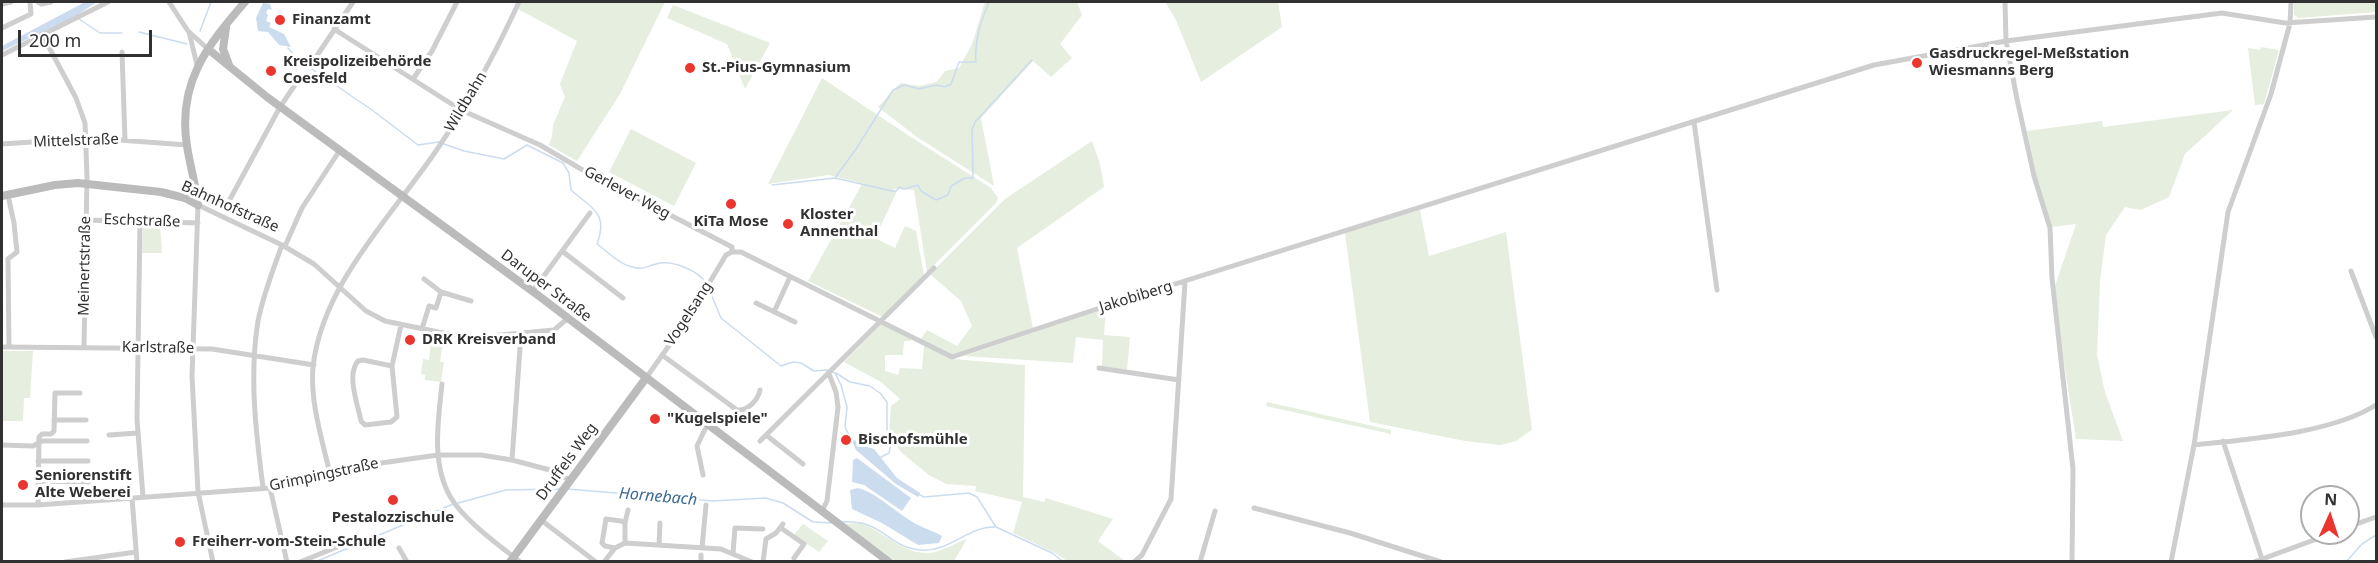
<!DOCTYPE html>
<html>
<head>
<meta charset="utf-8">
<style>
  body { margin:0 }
  #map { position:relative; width:2378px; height:563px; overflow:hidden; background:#fff; font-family:"Noto Sans",sans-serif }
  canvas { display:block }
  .frame { position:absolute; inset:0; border:3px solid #313131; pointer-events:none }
  .north { position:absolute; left:2300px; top:485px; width:60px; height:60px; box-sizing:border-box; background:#fff; border:2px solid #adadad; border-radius:50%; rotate:3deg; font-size:16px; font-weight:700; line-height:24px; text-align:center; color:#313131 }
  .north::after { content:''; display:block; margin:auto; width:21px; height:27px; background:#eb3630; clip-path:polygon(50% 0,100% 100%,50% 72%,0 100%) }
  .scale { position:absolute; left:18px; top:30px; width:134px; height:27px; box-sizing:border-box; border:3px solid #313131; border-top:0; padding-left:8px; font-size:18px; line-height:21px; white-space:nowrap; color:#313131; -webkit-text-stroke:4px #fff; paint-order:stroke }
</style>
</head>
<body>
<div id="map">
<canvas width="2378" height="563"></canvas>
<div class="frame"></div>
<div class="north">N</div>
<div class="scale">200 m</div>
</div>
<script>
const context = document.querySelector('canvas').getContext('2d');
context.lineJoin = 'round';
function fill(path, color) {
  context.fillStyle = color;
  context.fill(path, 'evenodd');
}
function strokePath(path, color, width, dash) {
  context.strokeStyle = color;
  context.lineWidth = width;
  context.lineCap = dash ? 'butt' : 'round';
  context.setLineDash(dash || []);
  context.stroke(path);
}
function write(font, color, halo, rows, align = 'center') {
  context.font = font + ' "Noto Sans",sans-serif';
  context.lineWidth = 6;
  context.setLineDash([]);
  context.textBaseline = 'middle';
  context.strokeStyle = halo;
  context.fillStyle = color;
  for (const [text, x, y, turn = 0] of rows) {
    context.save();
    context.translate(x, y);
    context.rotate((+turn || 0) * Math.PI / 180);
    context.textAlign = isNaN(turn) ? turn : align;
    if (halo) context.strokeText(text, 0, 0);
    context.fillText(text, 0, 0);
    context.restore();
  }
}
fill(new Path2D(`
  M522 2H665L620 94 577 161 549 145 552 136 553 125 565 97 560 84 577 41 518 9Z
  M985 2H1077L1082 15 1060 44 1072 58 1051 77 1033 61 981 118 994 186 917 137 878 107 898 85 901 83 919 86 937 82 945 71 959 68 972 44Z
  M1165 2H1278L1282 27 1201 82 1176 20Z
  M2294 2H2376V12L2299 18 2294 15Z
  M673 5 770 43 745 89 727 44 667 18Z
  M2261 47 2279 50 2264 104 2255 105 2248 48 2260 50Z
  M822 78 914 139 886 189 914 139 991 188 998 198 996 203 927 272 914 190 892 189 897 191 875 238 895 248 905 226 916 231 924 275 883 317 808 281 862 184 869 185 829 175 768 184Z
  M2233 110 2185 154 2169 197 2141 210 2125 207 2106 235 2100 281 2097 355 2105 392 2123 441 2076 439 2063 356 2055 286 2076 224 2051 227 2035 173 2027 131 2102 121 2103 127Z
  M631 129 696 163 674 206 609 172Z
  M1092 141 1100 164 1104 187 1017 248 1033 328 952 356 921 339 927 330 957 346 972 326 961 301 931 275 936 268 1005 199Z
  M1420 210 1429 256 1506 232 1532 430 1516 441 1500 445 1465 441 1370 422 1345 233Z
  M143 224H160L162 253H142Z
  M1106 308 1104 335 1130 337 1127 370 1102 366 1103 340 1076 337 1073 363 964 356Z
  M882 323 911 339V341H904L903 355H885V371L898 375 900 368 922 369 924 345 953 359 1025 365 1023 497 1044 502 1046 498 1113 519 1098 541 1125 561H1067L1055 553 1013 533 1022 502 975 491 976 486 946 484 929 475 902 453 889 436 891 406 900 399 881 382 844 362Z
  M431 341 443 342 440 362H444L441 382 425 380V375L421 374 423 359 429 360Z
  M2 351H33L30 398H24L23 421H2Z
  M1267 402 1391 430V434L1266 406Z
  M860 523C884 531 908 559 935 552 946 549 956 543 967 539L954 561H895L845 524Z
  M803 524 828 541 819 552 794 535Z`), '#e5eedf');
fill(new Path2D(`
  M85 2H97L74 17 2 51V46Z
  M263 3 270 4 272 10 268 9 266 13 268 15 266 21 271 23 269 27 284 34 291 47 279 45 268 32 258 31 256 18Z
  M855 440 858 444 874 449 897 478 920 493 918 497 896 484 856 450 852 441Z
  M857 458 911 498 902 511 864 485 852 482 853 460Z
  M858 488C879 494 896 513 916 524 925 529 934 531 942 536L939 543 918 545 882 523 852 509 850 490Z`), '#cbdcee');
strokePath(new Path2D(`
  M79 19 100 33H122
  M200 31 211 2
  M139 32 187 44
  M288 48 300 61 372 110 418 145 439 142
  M444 144 464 151 504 159 527 145 563 163 569 173 571 190C591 208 609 212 597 244 607 251 618 263 629 266 643 271 644 267 656 264 672 259 699 271 707 284
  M835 178 892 191H896L900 187 904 189 918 185 921 191 936 200 948 195 951 186 965 178H973L972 130 975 122 1032 60
  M772 185 835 178 856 149 893 90 904 85 919 89 936 85 945 87 951 84 959 62H976C974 41 981 21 989 2
  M709 289 721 318 781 366 793 362 801 363 814 371 827 370 835 373 841 385 847 407 845 427 852 441
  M836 373 850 382 870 386 880 393 887 402V435L891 443 889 453 881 457
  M567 489 713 501 766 498 783 503 813 522 834 523
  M918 494 924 497 969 493 977 497 996 527 1052 553 1064 562
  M458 503 506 490 559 489
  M842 522C883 519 887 547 920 550 949 553 968 526 995 527
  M315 562 453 504
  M2346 562 2362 544 2376 535`), '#cbdcee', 1.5);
strokePath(new Path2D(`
  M38 2 41 4 51 2
  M169 2 188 31 208 49
  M2005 2 2006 41 2017 99 2034 176 2050 228 2052 278 2073 469 2072 562
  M2 4 11 2
  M2 28 31 14 30 2
  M334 29 461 110 540 145 581 169 732 247V252H741L952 357 1124 300 1874 65 2006 41 2222 13 2285 23 2376 17
  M189 32 197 65
  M42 34 76 98 85 123 87 177 84 347
  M122 52 125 140
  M2 55 108 2
  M312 57H316L353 2
  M413 79 432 51 457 2
  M1694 122 1717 290
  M2 144 92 138 187 145
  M8 195 14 223 17 252 8 259 9 347
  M228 203 280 107 299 79
  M198 205 282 245 314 264 366 311 385 321 448 334 479 337 554 330 567 319
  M198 205 192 376 198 492 213 562
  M86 220 198 223
  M140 221 137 419 143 497
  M285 246 302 208 340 150
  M562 251 623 298
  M2351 271 2376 337
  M424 279 441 292 471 301
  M532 292 590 213
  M756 303 795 322
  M774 312 790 277
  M422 329 429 306 436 308 441 292
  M2 347 212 349 314 365
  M662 355 737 410C748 411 758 400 760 390
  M392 366 397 417 391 422 365 425 361 421C358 405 346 375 358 361L363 360 392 366 401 325
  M1099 368 1179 380
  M646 378 687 320 726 255 732 252
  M442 384C438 421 431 465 451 498 465 521 499 545 520 562
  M54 420H86
  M109 435 138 433
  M766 435 803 464
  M760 441 934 268
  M2223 441 2262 559
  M2 445 33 446 42 441H87
  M2194 445 2228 212 2271 94 2290 23 2291 2
  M512 460 521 334
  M38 461H88
  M330 474C322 439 310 402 313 367 322 284 393 215 438 148 469 102 496 52 519 2
  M703 475 697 446 707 425
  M38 481 89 482
  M263 488C256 433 249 376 258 321 263 295 273 270 282 245
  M270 488 287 562
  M132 498 137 562
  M2 505H38L270 488 367 465 438 455H481L512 460 550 470 570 480
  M38 505 39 437 42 434H51L54 431 55 393H80
  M1254 508 1350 533 1441 562
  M822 511 827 501 838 407 836 392 829 374
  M541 520 596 562
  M625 523 628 510
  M2348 527 2376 517
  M781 528 804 544 794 558
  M659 545 660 523
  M399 548 407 562
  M615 548 605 546 602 543 606 519 621 521 625 523V543
  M702 548 706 505
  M733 553 735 528 763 529
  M65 562 136 552
  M300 562 354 540
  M604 562 615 548 625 543 721 549 752 562
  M701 562V555
  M763 562 766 539 776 533 783 524
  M1134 562 1142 555 1171 499 1185 282
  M1200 562 1215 511
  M2171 562 2194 445C2248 439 2330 434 2376 405
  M2254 562 2333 533`), '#cecece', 5);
strokePath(new Path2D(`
  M226 28 223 49 229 65
  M208 49 267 97 539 296 889 562
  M2 196 55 185 78 183 161 192 185 198 198 205
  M198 205C196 185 190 166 187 146 177 83 207 46 245 2
  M510 562 646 378`), '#bbb', 8);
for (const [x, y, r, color] of [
  [280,20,6,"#eb3630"],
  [1917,63,6,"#eb3630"],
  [690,68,6,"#eb3630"],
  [271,71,6,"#eb3630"],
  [731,204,6,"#eb3630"],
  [788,224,6,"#eb3630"],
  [410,340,6,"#eb3630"],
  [655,419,6,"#eb3630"],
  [846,440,6,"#eb3630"],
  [23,485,6,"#eb3630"],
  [393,500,6,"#eb3630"],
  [180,542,6,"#eb3630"]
]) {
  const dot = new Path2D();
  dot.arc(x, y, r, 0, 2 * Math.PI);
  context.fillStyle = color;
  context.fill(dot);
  strokePath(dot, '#fff', 2);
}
write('bold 15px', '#313131', '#fff', [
  ["Finanzamt",292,20],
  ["Gasdruckregel-Meßstation",1929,54],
  ["Wiesmanns Berg",1929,71],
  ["Kreispolizeibehörde",283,62],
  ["Coesfeld",283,79],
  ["St.-Pius-Gymnasium",702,68],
  ["Kloster",800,215],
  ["Annenthal",800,232],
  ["KiTa Mose",731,222,"center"],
  ["DRK Kreisverband",422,340],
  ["\"Kugelspiele\"",667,419],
  ["Bischofsmühle",858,440],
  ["Seniorenstift",35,476],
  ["Alte Weberei",35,493],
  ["Pestalozzischule",393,518,"center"],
  ["Freiherr-vom-Stein-Schule",192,542]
], 'left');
write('15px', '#313131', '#fff', [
  ["Wildbahn",466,102,-59],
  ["Mittelstraße",76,141,-2],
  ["Gerlever Weg",627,193,28],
  ["Bahnhofstraße",230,207,24],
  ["Eschstraße",142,221,2],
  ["Meinertstraße",85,266,-89],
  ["Daruper Straße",546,286,37],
  ["Jakobiberg",1136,297,-17],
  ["Vogelsang",689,314,-57],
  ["Karlstraße",158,348,1],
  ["Druffels Weg",567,462,-54],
  ["Grimpingstraße",324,475,-12]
]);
write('italic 16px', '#3b6997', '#fff', [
  ["Hornebach",658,497,5]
]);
</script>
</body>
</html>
